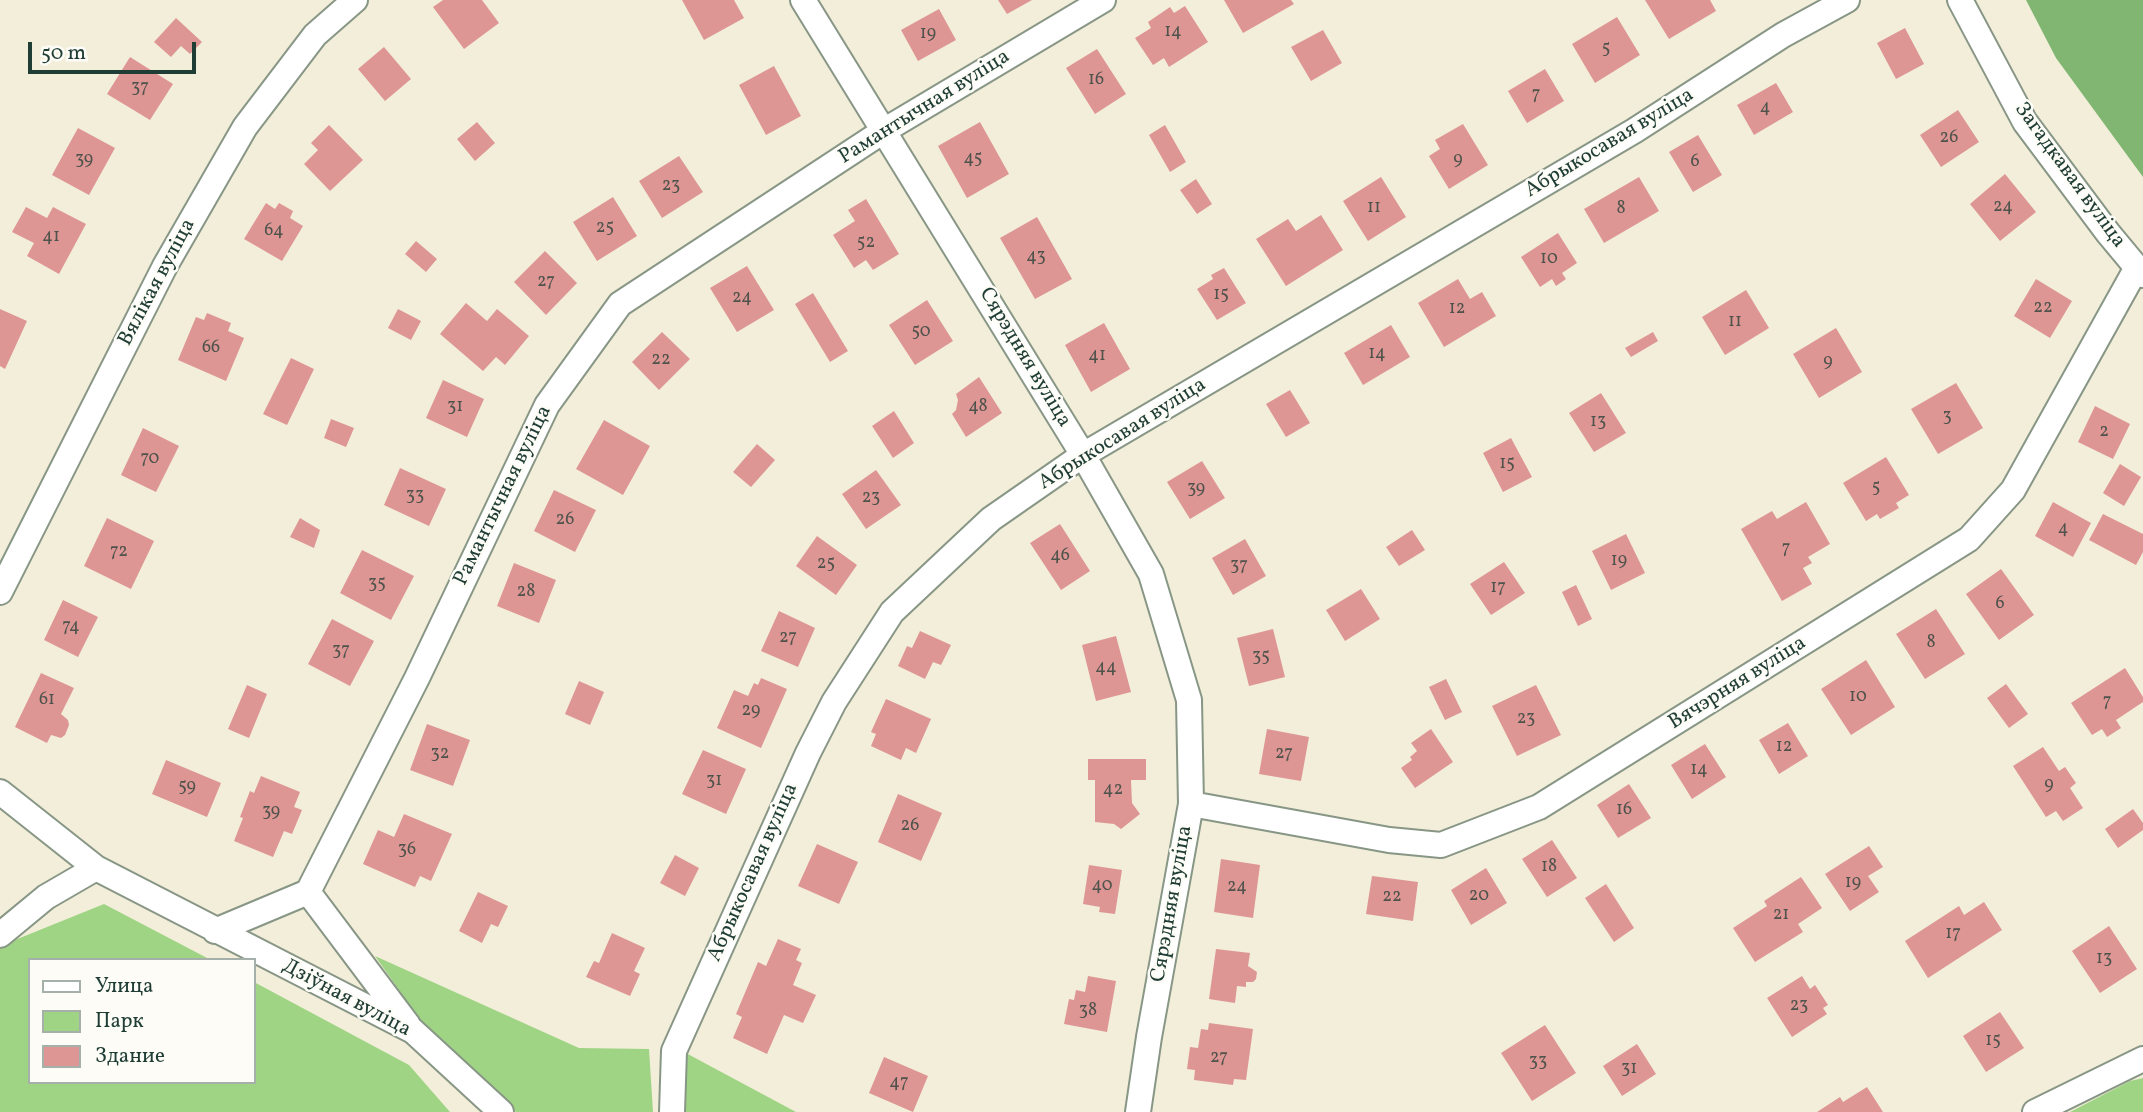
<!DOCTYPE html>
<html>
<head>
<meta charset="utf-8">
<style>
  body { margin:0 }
  #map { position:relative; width:2143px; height:1112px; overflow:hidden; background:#f2eed9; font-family:Vollkorn,serif }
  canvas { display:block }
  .legend { position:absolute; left:28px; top:958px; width:228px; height:126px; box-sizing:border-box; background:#fdfcf7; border:2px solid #a4b0a9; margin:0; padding:9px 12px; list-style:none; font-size:21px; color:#1f3d34 }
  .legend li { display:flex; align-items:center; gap:14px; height:35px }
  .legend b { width:35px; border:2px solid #a4b0a9 }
  .scale { position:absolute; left:28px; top:42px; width:168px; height:32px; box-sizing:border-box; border:4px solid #1f3d34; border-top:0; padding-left:9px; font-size:21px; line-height:24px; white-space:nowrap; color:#1f3d34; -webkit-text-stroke:5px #fdfcf7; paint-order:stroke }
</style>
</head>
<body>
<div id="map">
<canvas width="2143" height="1112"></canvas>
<ul class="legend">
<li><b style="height:9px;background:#fff"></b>Улица</li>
<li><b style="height:19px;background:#a0d485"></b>Парк</li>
<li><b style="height:19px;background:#de9694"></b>Здание</li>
</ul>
<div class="scale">50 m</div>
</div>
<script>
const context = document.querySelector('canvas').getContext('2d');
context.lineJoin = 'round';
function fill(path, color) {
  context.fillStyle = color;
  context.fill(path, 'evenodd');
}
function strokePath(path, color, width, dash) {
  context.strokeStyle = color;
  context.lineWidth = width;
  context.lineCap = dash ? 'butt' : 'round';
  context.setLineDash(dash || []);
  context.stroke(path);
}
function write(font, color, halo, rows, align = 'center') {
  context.font = font + ' Vollkorn,serif';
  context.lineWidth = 5;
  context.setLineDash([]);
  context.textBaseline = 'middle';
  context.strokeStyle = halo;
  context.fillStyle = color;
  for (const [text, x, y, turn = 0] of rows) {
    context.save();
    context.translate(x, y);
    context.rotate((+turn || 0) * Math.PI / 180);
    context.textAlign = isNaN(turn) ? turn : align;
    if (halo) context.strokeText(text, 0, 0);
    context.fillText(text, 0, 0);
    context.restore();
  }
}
fill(new Path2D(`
  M104 904 211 960H30V1082H254V982L409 1065 450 1112H0V946Z
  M375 956 579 1048 649 1049 653 1112H516L423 1024Z
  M684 1052 796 1112H681Z
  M2143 1078V1112H2070L2130 1081Z`), '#a0d485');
fill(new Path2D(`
  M2026 0H2143V177L2056 58Z`), '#80b672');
fill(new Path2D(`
  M443 0H482L499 23 464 49 433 7Z
  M682 0H734L744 18 704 40Z
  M998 0H1032L1007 14Z
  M1224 0H1291L1294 4 1243 33Z
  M1645 0H1710L1716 11 1669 39Z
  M1185 6 1208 42 1169 67 1164 58 1153 65 1135 38 1151 28 1148 22 1170 7 1174 13Z
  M939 9 956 40 918 61 901 30Z
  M1617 17 1640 55 1595 83 1572 44Z
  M176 18 202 42 190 54 181 46 171 57 154 42Z
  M1905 28 1924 64 1896 79 1877 43Z
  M1323 30 1342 63 1311 81 1291 47Z
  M384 47 411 79 385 101 358 69Z
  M1097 49 1126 94 1095 114 1066 68Z
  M130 57 173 84 150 120 107 94Z
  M774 66 801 116 766 135 739 85Z
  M1545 69 1564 101 1527 123 1508 91Z
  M1776 83 1793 112 1754 135 1737 105Z
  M1958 110 1979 142 1941 167 1920 135Z
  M477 122 495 143 475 161 457 139Z
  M980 122 1009 174 967 198 938 146Z
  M1463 124 1488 165 1449 189 1429 156 1440 149 1435 140Z
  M329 125 363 160 330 191 304 164 318 150 311 143Z
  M1165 125 1186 162 1170 172 1149 135Z
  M78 128 115 148 89 195 52 175Z
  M1698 135 1722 175 1693 192 1669 152Z
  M679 156 703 192 662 218 639 181Z
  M2005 174 2036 212 2000 241 1970 204Z
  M1381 177 1406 217 1368 241 1343 201Z
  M1639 177 1659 211 1604 243 1584 209Z
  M1196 179 1212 204 1197 214 1180 190Z
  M613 197 637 236 597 261 573 222Z
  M866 199 899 254 873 270 866 260 854 268 833 235 855 221 848 210Z
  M266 203 275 209 279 203 293 211 290 218 303 226 282 261 244 239Z
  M26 207 47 218 53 207 86 224 59 274 27 256 34 243 12 232Z
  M1321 215 1343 250 1286 286 1256 239 1288 219 1296 231Z
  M1037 217 1072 279 1035 299 1000 238Z
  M1558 233 1577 263 1562 273 1566 279 1556 286 1552 279 1540 287 1521 257Z
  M416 241 437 259 426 272 405 254Z
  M545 251 577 283 546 315 514 282Z
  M747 266 774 310 737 332 710 288Z
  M1224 268 1246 303 1217 320 1197 289 1213 279 1211 275Z
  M1458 279 1470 299 1482 292 1496 316 1444 347 1418 303Z
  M2036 279 2072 301 2050 338 2014 316Z
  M1746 290 1769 328 1725 355 1702 317Z
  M813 293 848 351 830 362 795 304Z
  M927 300 953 341 915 365 889 325Z
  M466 303 487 321 497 309 529 336 505 365 496 357 483 371 440 334Z
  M0 309 27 321 5 369 0 366Z
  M398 309 421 321 411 340 388 328Z
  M207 313 231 323 228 331 244 338 226 381 178 360 196 317 204 320Z
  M1104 323 1130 369 1091 392 1065 345Z
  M1391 325 1410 357 1363 385 1344 353Z
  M1836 328 1862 372 1819 398 1793 354Z
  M662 332 690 359 659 390 632 362Z
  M1653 332 1658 341 1631 357 1625 348Z
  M291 358 314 369 287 425 263 414Z
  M979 377 1002 413 966 437 952 414 956 410 958 400 956 394Z
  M443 380 484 399 467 437 426 418Z
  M1956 383 1983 428 1938 454 1911 409Z
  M1290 390 1310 423 1286 437 1266 404Z
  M1601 393 1626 433 1594 452 1569 413Z
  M2095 406 2130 424 2113 459 2078 442Z
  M894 411 914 443 893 458 872 426Z
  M331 419 354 428 346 447 324 438Z
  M604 420 650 446 623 495 576 469Z
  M143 428 179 446 156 492 121 475Z
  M1511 438 1532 477 1503 492 1483 453Z
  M757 444 775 460 751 487 733 472Z
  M1886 457 1909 495 1896 503 1899 508 1880 519 1877 514 1866 521 1843 483Z
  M1202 461 1225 498 1190 519 1167 482Z
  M2120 464 2141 477 2124 506 2103 493Z
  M400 468 446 489 429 526 384 505Z
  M876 470 901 505 866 529 842 494Z
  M554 490 596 510 575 552 534 531Z
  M1806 502 1830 544 1808 557 1812 563 1803 568 1812 584 1782 601 1741 529 1772 511 1777 519Z
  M2053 502 2091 523 2073 557 2035 536Z
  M2103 514 2143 534V552L2136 565 2089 540Z
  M107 518 154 541 131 589 84 566Z
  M300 518 320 530 314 548 290 537Z
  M1060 524 1090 571 1061 590 1030 543Z
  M1412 530 1425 550 1399 566 1386 547Z
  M1626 534 1645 573 1611 590 1592 551Z
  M817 536 857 565 836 595 796 566Z
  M1245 539 1266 576 1233 595 1212 558Z
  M362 550 414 576 391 620 340 593Z
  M1504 562 1525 593 1491 615 1470 584Z
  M514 563 556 580 539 623 497 606Z
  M2001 569 2034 615 1999 640 1966 594Z
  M1576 585 1592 619 1578 626 1562 592Z
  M1361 589 1380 619 1345 641 1326 610Z
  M63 600 98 617 78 657 44 640Z
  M1936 609 1965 654 1925 679 1896 634Z
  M779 611 815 628 798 667 761 651Z
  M332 619 374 641 350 686 308 664Z
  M1273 629 1285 677 1249 686 1237 638Z
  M920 631 951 645 941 665 933 662 925 679 898 666 907 646 912 648Z
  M1116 636 1131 692 1096 701 1082 645Z
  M1866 660 1895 707 1851 735 1821 689Z
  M2125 668 2143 697V702L2116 720 2121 728 2107 737 2102 729 2092 735 2071 703Z
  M41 673 74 688 61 714 68 720 69 725 65 735 61 738 51 735 47 743 15 727Z
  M761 678 787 689 761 748 717 728 734 690 748 696 754 683 758 685Z
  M1446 679 1462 712 1445 720 1429 687Z
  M579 681 604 692 590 725 565 714Z
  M2006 684 2028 714 2009 728 1987 698Z
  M247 685 267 694 249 738 228 729Z
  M1536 685 1561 735 1517 756 1492 706Z
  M886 699 931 719 916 753 906 748 901 760 871 746 876 734 871 732Z
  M1788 723 1808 756 1779 774 1759 740Z
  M427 724 470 740 453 786 410 770Z
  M1267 729 1309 737 1301 781 1259 774Z
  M1431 729 1453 762 1415 788 1401 768 1412 760 1410 757 1417 751 1411 743Z
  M1705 744 1726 777 1692 799 1671 765Z
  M2043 747 2059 771 2065 767 2076 783 2070 788 2083 808 2063 821 2056 811 2046 817 2013 766Z
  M703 750 746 769 726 814 682 794Z
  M1088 759H1146V780H1131L1132 803 1140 814 1121 829 1114 824 1095 822V780H1088Z
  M166 760 221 783 207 817 152 794Z
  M261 776 300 792 294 807 302 810 292 834 284 831 273 857 234 841 243 818 240 817 250 791 254 793Z
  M1629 784 1651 818 1618 838 1597 805Z
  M898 794 942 813 921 861 878 842Z
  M2133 809 2143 823V830L2118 848 2105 829Z
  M404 814 452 834 431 881 420 876 415 887 363 864 378 830 394 837Z
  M1552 840 1577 878 1547 897 1522 859Z
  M817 844 858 862 839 904 798 886Z
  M1869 846 1883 867 1868 876 1879 892 1850 911 1825 874Z
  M675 855 699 868 685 896 660 883Z
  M1221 859 1260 865 1253 918 1214 912Z
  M1089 865 1122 870 1115 914 1099 912 1100 907 1083 904Z
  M1486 868 1507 903 1471 925 1451 890Z
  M1372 876 1418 882 1413 921 1366 914Z
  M1801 877 1822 908 1798 924 1803 932 1755 962 1733 928 1767 906 1764 901Z
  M1606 884 1634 928 1614 942 1585 898Z
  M478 892 508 906 498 927 491 924 482 943 459 931Z
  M1984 902 2002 930 1928 978 1905 941 1959 906 1964 915Z
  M2109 926 2137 969 2100 993 2072 951Z
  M612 933 645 948 634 971 640 974 630 996 586 977 594 961 599 963Z
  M778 939 801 949 796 960 802 963 793 985 816 995 803 1023 784 1015 767 1054 733 1038 742 1017 736 1014 758 962 766 966Z
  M1216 949 1250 953 1248 966 1257 972 1256 979 1253 982H1246V987L1237 986 1235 1003 1209 999Z
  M1088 976 1116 981 1107 1032 1064 1024 1069 999 1074 1000 1076 990 1085 992Z
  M1802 976 1810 989 1815 985 1828 1005 1823 1008 1827 1014 1792 1037 1767 998Z
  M2000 1012 2024 1048 1986 1072 1963 1036Z
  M1209 1023 1253 1029 1246 1080 1234 1079 1233 1085 1194 1080 1195 1070 1187 1069 1190 1047 1198 1048 1201 1029 1208 1030Z
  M1545 1025 1576 1073 1532 1101 1501 1053Z
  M1637 1044 1656 1074 1622 1096 1603 1066Z
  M884 1057 928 1076 913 1112 869 1093Z
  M1867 1087 1883 1112H1817L1840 1097 1843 1102Z`), '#de9694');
const minor = new Path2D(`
  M803 0 1083 455 1151 574 1189 700 1191 804 1149 1037 1138 1112
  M1960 0 2025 122 2108 233 2143 275
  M0 592 165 266 245 127 315 35 355 0
  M0 792 96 868 413 1031 501 1112
  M1191 804 1389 840 1441 845 1539 807 1969 539 2013 490 2136 269
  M308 892 408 1025
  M215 931 308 892 417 678 547 405 620 304 885 130 1103 0
  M0 935 46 897 96 868
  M672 1112 674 1051 808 753 834 702 892 612 991 519 1083 455 1634 131 1783 35 1847 0
  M2035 1112 2143 1059`);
strokePath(minor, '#889686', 28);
strokePath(minor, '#fff', 24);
write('18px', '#4f534c', null, [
  ["14",1173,33],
  ["19",928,35],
  ["5",1606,50],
  ["16",1096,81],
  ["37",140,89],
  ["7",1536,96],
  ["4",1765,109],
  ["26",1949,139],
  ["45",973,160],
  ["39",84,161],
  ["9",1458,161],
  ["6",1695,163],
  ["23",671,187],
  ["24",2003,208],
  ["11",1374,209],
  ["8",1621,210],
  ["25",605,229],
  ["64",274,232],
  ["41",51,238],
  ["52",866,244],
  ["43",1036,258],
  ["10",1549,260],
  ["27",546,283],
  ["15",1221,296],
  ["24",742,299],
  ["22",2043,309],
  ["12",1457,310],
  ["11",1735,323],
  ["50",921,333],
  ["66",211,349],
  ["14",1377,355],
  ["41",1097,357],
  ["22",661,361],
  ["9",1828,363],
  ["31",455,408],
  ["48",978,408],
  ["3",1947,418],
  ["13",1598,423],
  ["2",2104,433],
  ["70",150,460],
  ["15",1507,465],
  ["5",1876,489],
  ["39",1196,490],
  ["33",415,497],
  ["23",871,499],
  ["26",565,521],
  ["4",2063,530],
  ["7",1786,550],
  ["72",119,553],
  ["46",1060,557],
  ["19",1619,562],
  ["25",826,565],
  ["37",1239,567],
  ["35",377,585],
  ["17",1498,589],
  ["28",526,593],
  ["6",2000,605],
  ["74",71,628],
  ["27",788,639],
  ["8",1931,644],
  ["37",341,652],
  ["35",1261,658],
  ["44",1106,669],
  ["10",1858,698],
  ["61",47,701],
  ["7",2107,703],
  ["29",751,712],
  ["23",1526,720],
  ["12",1784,748],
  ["32",440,755],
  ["27",1284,755],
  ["14",1699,771],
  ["31",714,782],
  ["9",2049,786],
  ["59",187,788],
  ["42",1113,791],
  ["16",1624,811],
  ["39",271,813],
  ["26",910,827],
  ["36",407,851],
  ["18",1549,868],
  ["19",1853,884],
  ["40",1102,887],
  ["24",1237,888],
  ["20",1479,897],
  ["22",1392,898],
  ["21",1781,916],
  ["17",1953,935],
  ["13",2104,960],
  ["23",1799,1007],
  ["38",1088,1012],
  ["15",1993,1042],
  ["27",1219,1059],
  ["33",1538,1063],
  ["31",1629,1070],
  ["47",899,1084]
]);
write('21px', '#1f3d34', '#fdfcf7', [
  ["Рамантычная вуліца",925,108,-32],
  ["Абрыкосавая вуліца",1610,144,-31],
  ["Загадкавая вуліца",2069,176,54],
  ["Вялікая вуліца",158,283,-62],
  ["Сярэдняя вуліца",1024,358,59],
  ["Абрыкосавая вуліца",1123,435,-32],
  ["Рамантычная вуліца",504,496,-64],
  ["Вячэрняя вуліца",1738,684,-32],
  ["Абрыкосавая вуліца",754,873,-66],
  ["Сярэдняя вуліца",1173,904,-80],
  ["Дзіўная вуліца",346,999,28]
]);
</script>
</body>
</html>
